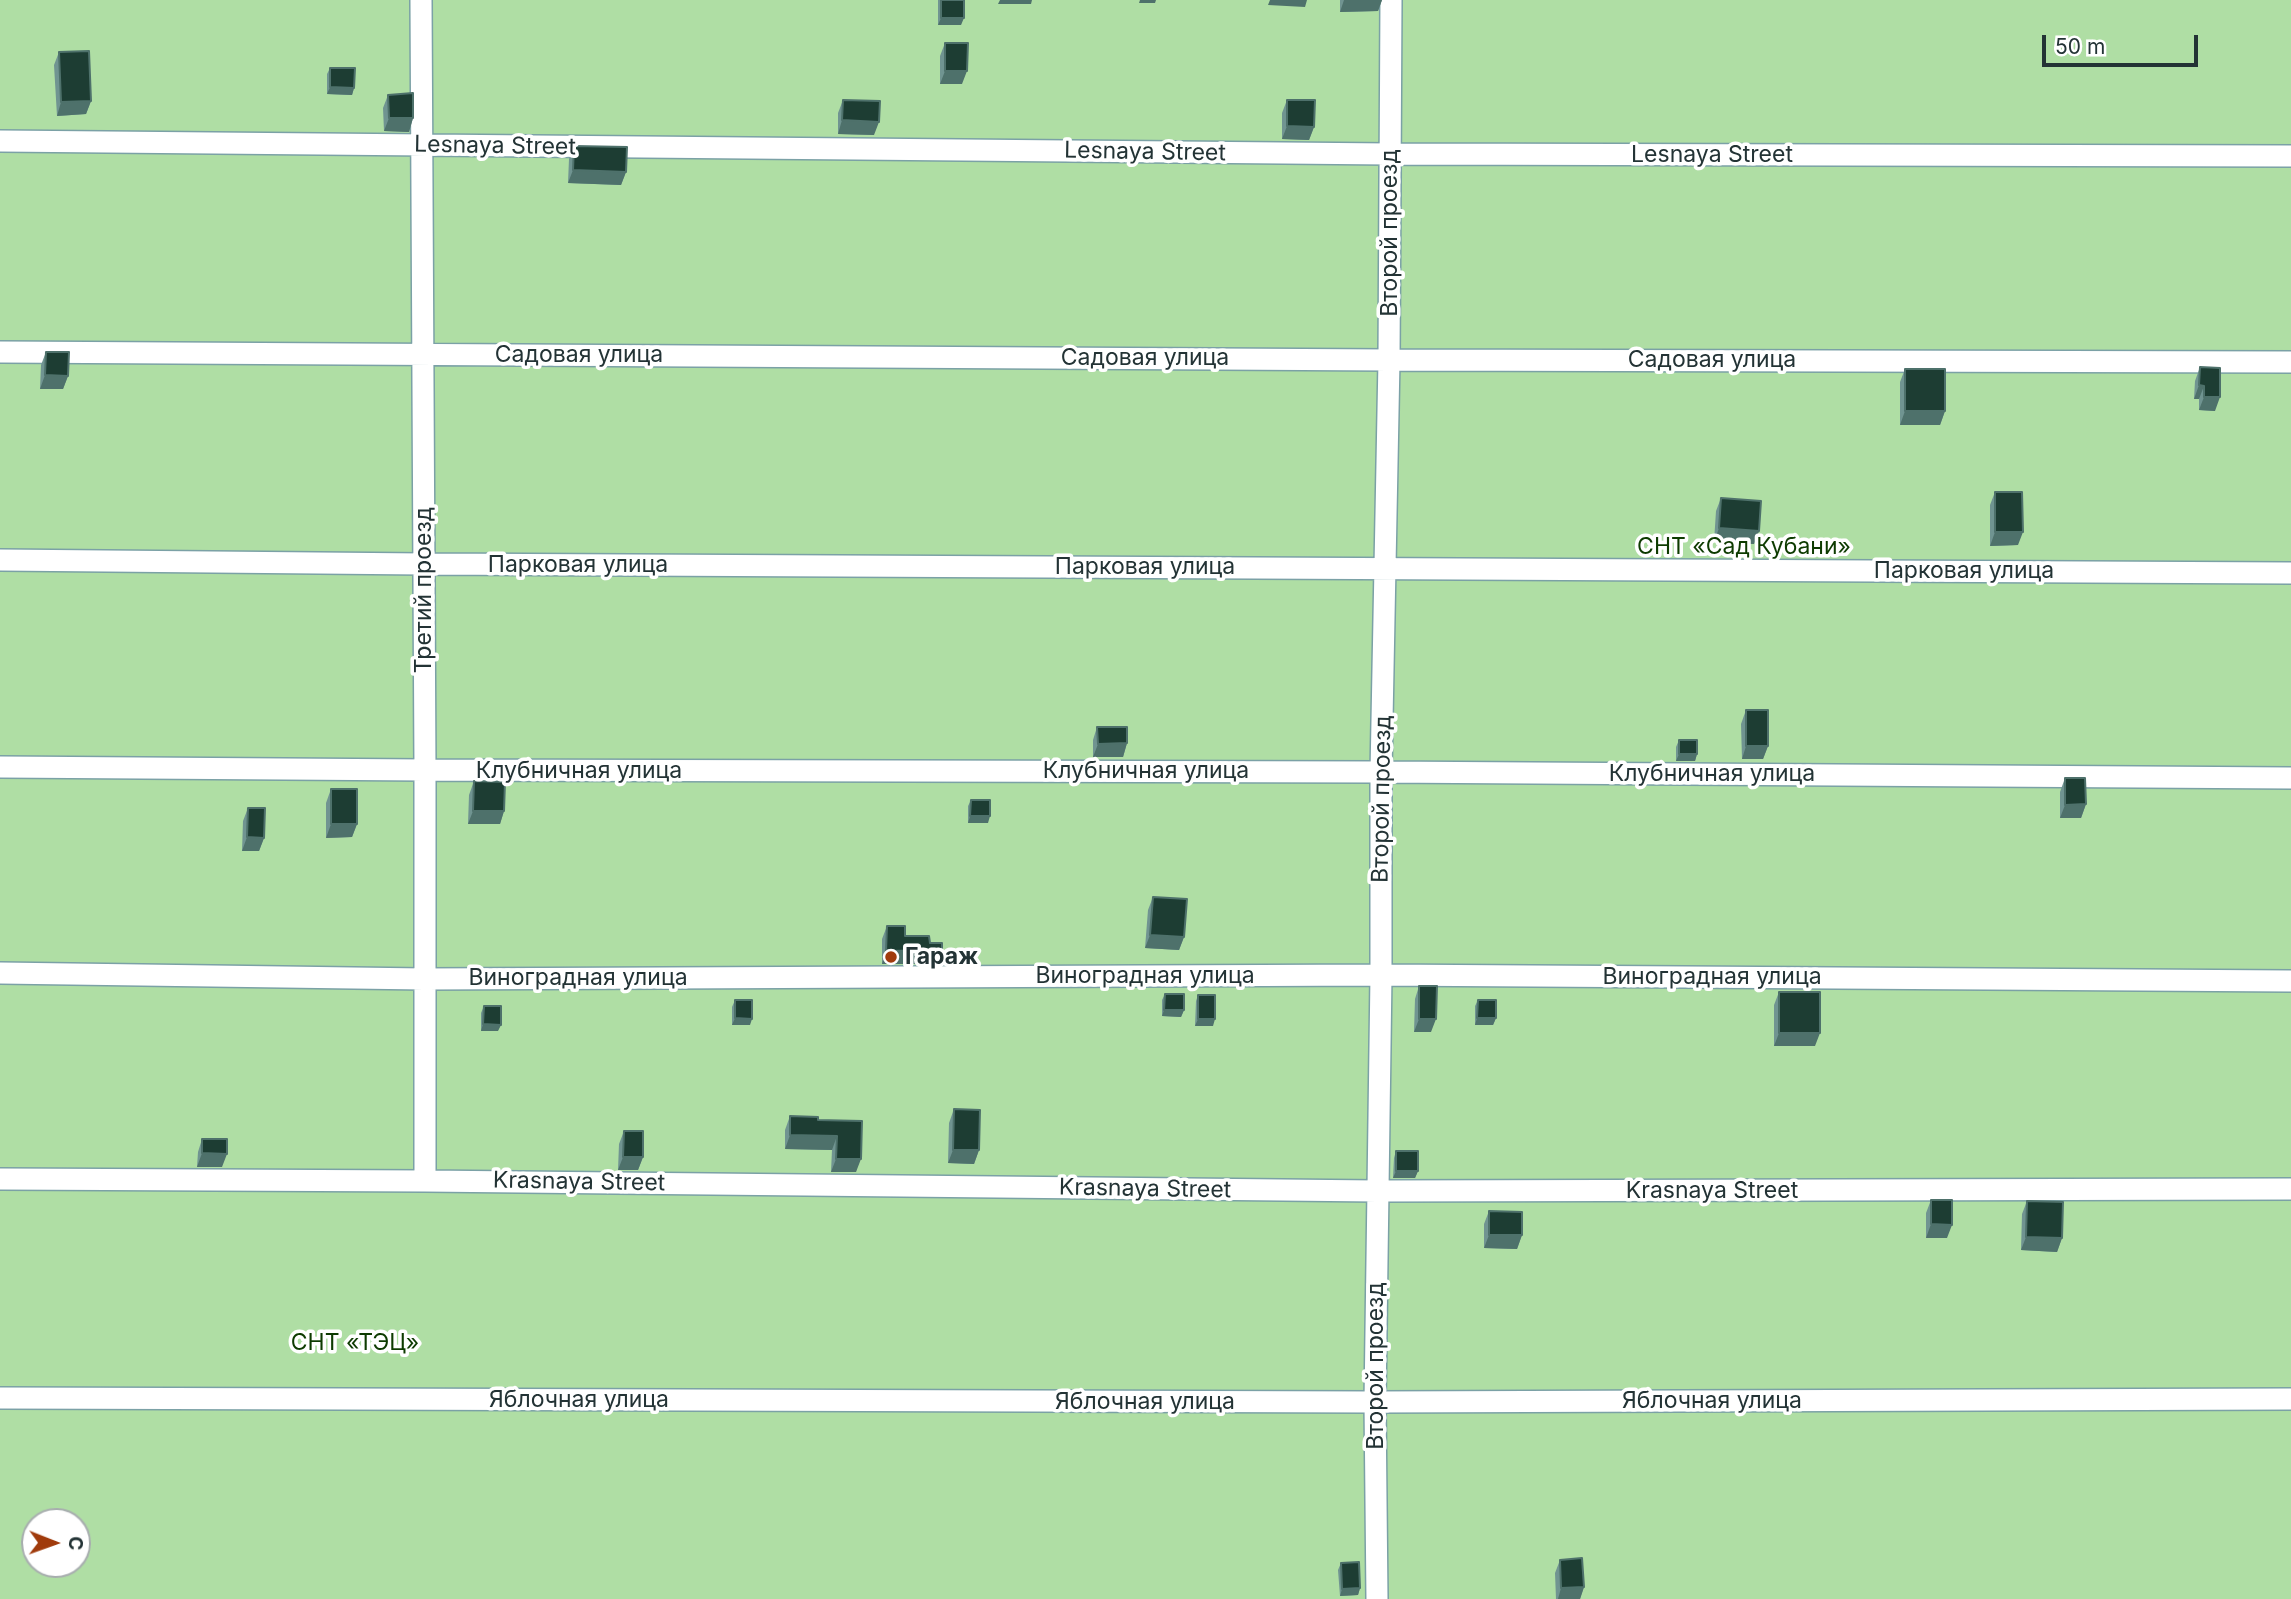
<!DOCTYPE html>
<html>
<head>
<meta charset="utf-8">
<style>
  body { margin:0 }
  #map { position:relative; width:2291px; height:1599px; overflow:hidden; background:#c2eaef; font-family:Inter,sans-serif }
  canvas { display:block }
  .north { position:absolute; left:21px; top:1508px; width:70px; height:70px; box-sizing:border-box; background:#fff; border:2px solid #a7adae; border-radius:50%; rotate:91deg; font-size:19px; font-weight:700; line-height:28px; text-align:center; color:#233335 }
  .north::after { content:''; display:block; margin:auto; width:24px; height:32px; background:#a03b0c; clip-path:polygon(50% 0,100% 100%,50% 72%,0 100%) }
  .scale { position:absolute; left:2042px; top:35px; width:156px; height:32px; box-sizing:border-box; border:4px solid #233335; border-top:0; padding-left:9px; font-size:21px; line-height:24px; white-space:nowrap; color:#233335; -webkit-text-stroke:5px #fff; paint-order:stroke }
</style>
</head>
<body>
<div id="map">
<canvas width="2291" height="1599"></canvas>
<div class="north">С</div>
<div class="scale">50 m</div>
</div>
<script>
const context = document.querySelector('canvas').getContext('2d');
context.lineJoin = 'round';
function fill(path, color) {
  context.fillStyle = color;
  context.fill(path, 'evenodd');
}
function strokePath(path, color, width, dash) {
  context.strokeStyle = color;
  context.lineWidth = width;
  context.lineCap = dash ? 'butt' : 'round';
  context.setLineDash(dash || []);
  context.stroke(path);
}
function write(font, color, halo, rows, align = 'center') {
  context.font = font + ' Inter,sans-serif';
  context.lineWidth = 7;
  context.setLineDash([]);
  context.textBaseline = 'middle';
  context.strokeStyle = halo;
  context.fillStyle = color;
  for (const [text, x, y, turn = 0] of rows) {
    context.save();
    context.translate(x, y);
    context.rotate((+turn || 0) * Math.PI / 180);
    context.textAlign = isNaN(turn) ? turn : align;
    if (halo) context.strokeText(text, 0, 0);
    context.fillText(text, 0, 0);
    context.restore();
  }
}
fill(new Path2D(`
  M0 0H2291V1599H0ZM35 1522H77V1564H35Z`), '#afdea4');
const street = new Path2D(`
  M421 0 425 770V1181
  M0 141 1390 154 2291 156
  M0 352 1389 360 2291 362
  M0 560 424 564 2291 573
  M0 767 425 770 1381 772 2291 778
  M0 973 424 979 1381 975 2291 981
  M0 1179 425 1181 1377 1191 2291 1189
  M0 1398 1375 1402 2291 1399
  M1377 1599 1375 1402 1381 975V772L1389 360 1391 0`);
strokePath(street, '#7ba1a6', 24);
strokePath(street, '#fff', 21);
fill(new Path2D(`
  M938 0H964L961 25H938Z
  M1340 0H1382L1378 11 1340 12Z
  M945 43 962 84H940V56Z
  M59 52 91 101 86 114 57 116 54 65Z
  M330 68 354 88 352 95 327 94V74Z
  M388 95 413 118 409 132 384 131 383 108Z
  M843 100 874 135 838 134V113Z
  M1287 100 1314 127 1309 140 1282 139V113Z
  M574 146 626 172 621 185 568 183 569 159Z
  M46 352 68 376 63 389H40L41 365Z
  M2200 367 2215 411 2199 410V399H2194L2195 381Z
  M1905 369 1945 411 1940 425H1900V382Z
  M1995 492 2018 545 1990 546V505Z
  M1721 498 1759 531 1754 544 1714 542 1716 511Z
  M1746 710 1768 746 1763 759H1742L1741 724Z
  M1097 727 1127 743 1123 757H1093V740Z
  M1679 740 1697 754 1695 761H1676V747Z
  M2065 778 2086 804 2081 818H2060V792Z
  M474 781 504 811 500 824H468L469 795Z
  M331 789 357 824 352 837 326 838V803Z
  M971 800 988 823H968V806Z
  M248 808 264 838 259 851H242L243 821Z
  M1153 897 1184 937 1179 950 1145 948 1148 910Z
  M887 926 905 936 930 943 937 964H882V939Z
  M1419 986 1431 1032H1414L1415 999Z
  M1779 992 1815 1046H1774V1005Z
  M1165 994 1184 1010 1181 1017 1162 1016V1000Z
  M1198 995 1213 1026H1195L1196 1001Z
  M735 1000 750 1025H732V1007Z
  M1478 1000 1496 1018 1493 1025H1475V1006Z
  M484 1006 498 1031H481V1013Z
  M954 1109 979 1150 974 1164 948 1163 949 1123Z
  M790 1116 818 1120 862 1121 856 1172H831L832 1150 785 1149V1130Z
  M624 1131 643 1157 638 1170H618L619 1144Z
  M202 1139 222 1167H197L198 1152Z
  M1396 1151 1418 1171 1415 1178H1393L1394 1158Z
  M1931 1200 1947 1238H1926V1213Z
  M2027 1201 2062 1238 2057 1252 2021 1250 2022 1214Z
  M1489 1211 1522 1235 1517 1249 1484 1248V1224Z
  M1560 1560 1584 1587 1580 1599H1556L1555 1573Z
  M1341 1563 1360 1588 1358 1595 1340 1596 1338 1570Z`), '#709491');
fill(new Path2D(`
  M1000 0H1032L1031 4H998Z
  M1140 0H1156L1155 3H1139Z
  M1270 0H1307L1305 7 1268 5Z
  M1344 0H1382L1378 11 1340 12Z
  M941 18H964L961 25H938Z
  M945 71H967L962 84H940Z
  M330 87 354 88 352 95 327 94Z
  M91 101 86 114 57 116 61 102Z
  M389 118H413L409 132 384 131Z
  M842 120 879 122 874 135 838 134Z
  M1287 126 1314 127 1309 140 1282 139Z
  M573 170 626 172 621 185 568 183Z
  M45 375 68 376 63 389H40Z
  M2199 385 2204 386 2199 399H2194Z
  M2204 397H2220L2215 411 2199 410Z
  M1905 411H1945L1940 425H1900Z
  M1719 528 1759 531 1754 544 1714 542Z
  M1995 532H2023L2018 545 1990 546Z
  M1127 743 1123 757H1093L1098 744Z
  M1746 746H1768L1763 759H1742Z
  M1679 754H1697L1695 761H1676Z
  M2086 804 2081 818H2060L2065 805Z
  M473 811H504L500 824H468Z
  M970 816H990L988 823H968Z
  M331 824H357L352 837 326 838Z
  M247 837 264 838 259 851H242Z
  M1150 935 1184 937 1179 950 1145 948Z
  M942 950 937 964H882L886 951Z
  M1164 1010H1184L1181 1017 1162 1016Z
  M735 1018 752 1019 750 1025H732Z
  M1477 1018H1496L1493 1025H1475Z
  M1198 1019H1215L1213 1026H1195Z
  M1419 1019H1436L1431 1032H1414Z
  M483 1024 501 1025 498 1031H481Z
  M1779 1033H1820L1815 1046H1774Z
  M790 1135 837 1136 832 1150 785 1149Z
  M953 1150H979L974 1164 948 1163Z
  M202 1153 227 1154 222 1167H197Z
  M623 1157H643L638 1170H618Z
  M836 1159H861L856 1172H831Z
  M1396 1171H1418L1415 1178H1393Z
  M1931 1224 1952 1225 1947 1238H1926Z
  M1489 1235H1522L1517 1249 1484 1248Z
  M2026 1237 2062 1238 2057 1252 2021 1250Z
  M1584 1587 1580 1599H1558L1561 1588Z
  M1360 1588 1358 1595 1340 1596 1342 1589Z`), '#4e716b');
const building = new Path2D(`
  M941 0H964V18H941Z
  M945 43H968L967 71H945Z
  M89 51 91 101 61 102 59 52Z
  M330 68H355L354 88 330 87Z
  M413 93V118H389L388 95Z
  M843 100 880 101 879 122 842 120Z
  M1287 100H1315L1314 127 1287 126Z
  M574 146 627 147 626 172 573 170Z
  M46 352H69L68 376 45 375Z
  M2200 367 2220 368V397H2204V386L2199 385Z
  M1905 369H1945V411H1905Z
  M1995 492H2022L2023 532H1995Z
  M1721 498 1761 501 1759 531 1719 528Z
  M1746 710H1768V746H1746Z
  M1097 727H1127V743L1098 744Z
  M1679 740H1697V754H1679Z
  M2065 778H2085L2086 804 2065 805Z
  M474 781 505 782 504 811H473Z
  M331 789H357V824H331Z
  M971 800H990V816H970Z
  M248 808H265L264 838 247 837Z
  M1153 897 1187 899 1184 937 1150 935Z
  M887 926H905V936H929L930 943H942V950L886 951Z
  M1419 986H1437L1436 1019H1419Z
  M1779 992H1820V1033H1779Z
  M1165 994H1184V1010H1164Z
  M1198 995H1215V1019H1198Z
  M735 1000H752V1019L735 1018Z
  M1478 1000H1496V1018H1477Z
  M484 1006H501V1025L483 1024Z
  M954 1109 980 1110 979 1150H953Z
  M790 1116 818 1117V1120L862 1121 861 1159H836L837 1136 790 1135Z
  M624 1131H643V1157H623Z
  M202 1139H227V1154L202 1153Z
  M1396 1151H1418V1171H1396Z
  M1931 1200H1952V1225L1931 1224Z
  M2027 1201 2063 1202 2062 1238 2026 1237Z
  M1489 1211 1522 1212V1235H1489Z
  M1582 1558 1584 1587 1561 1588 1560 1560Z
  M1359 1562 1360 1588 1342 1589 1341 1563Z`);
fill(building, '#1d3d33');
strokePath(building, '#4e716b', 2);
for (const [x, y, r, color] of [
  [891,957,7,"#a03b0c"]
]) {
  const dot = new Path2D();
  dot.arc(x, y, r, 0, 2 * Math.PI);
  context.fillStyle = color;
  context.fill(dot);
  strokePath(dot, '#fff', 2.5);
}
write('23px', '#233335', '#fff', [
  ["Lesnaya Street",495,146,1],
  ["Lesnaya Street",1145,152,1],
  ["Lesnaya Street",1712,155],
  ["Второй проезд",1390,233,-90],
  ["Садовая улица",579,355],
  ["Садовая улица",1145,358],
  ["Садовая улица",1712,360],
  ["Парковая улица",578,565],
  ["Парковая улица",1145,567],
  ["Парковая улица",1964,571],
  ["Третий проезд",424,590,-90],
  ["Клубничная улица",579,771],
  ["Клубничная улица",1146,771],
  ["Клубничная улица",1712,774],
  ["Второй проезд",1382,799,-89],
  ["Виноградная улица",1145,976],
  ["Виноградная улица",1712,977],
  ["Виноградная улица",578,978],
  ["Krasnaya Street",579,1182,1],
  ["Krasnaya Street",1145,1189,1],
  ["Krasnaya Street",1712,1191],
  ["Второй проезд",1376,1366,-90],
  ["Яблочная улица",579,1400],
  ["Яблочная улица",1712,1401],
  ["Яблочная улица",1145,1402]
]);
write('23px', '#0d3b00', '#fff', [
  ["СНТ «Сад Кубани»",1744,547],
  ["СНТ «ТЭЦ»",355,1343]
]);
write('bold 23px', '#233335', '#fff', [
  ["Гараж",905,957]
], 'left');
</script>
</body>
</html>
